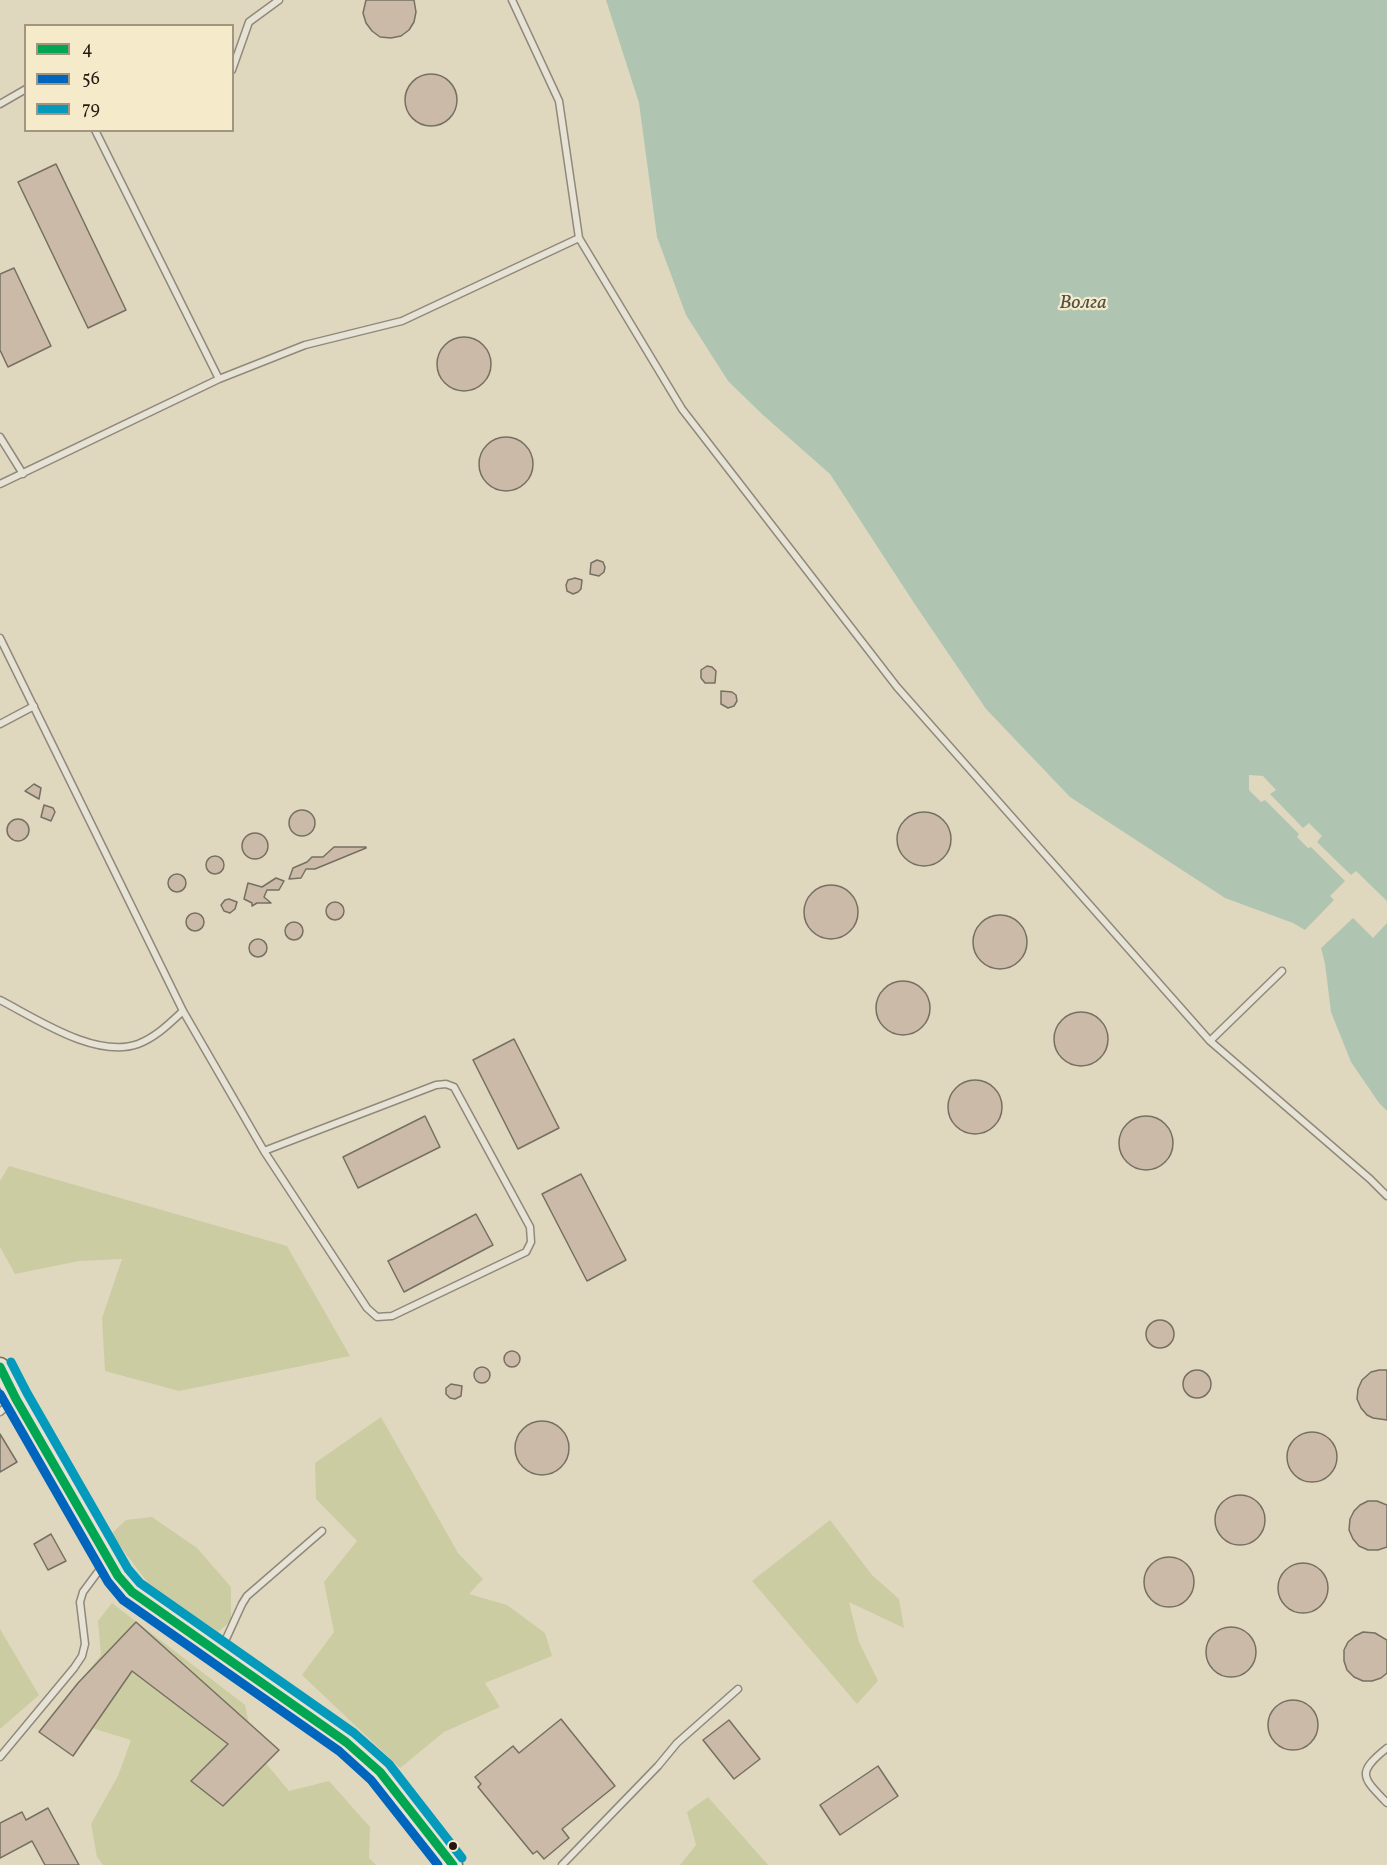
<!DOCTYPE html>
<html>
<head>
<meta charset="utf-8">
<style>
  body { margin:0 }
  #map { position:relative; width:1387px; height:1865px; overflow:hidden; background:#e0d8be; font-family:Vollkorn,serif }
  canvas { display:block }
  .legend { position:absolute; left:24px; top:24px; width:210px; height:108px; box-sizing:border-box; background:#f5ebcb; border:2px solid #a39680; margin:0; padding:8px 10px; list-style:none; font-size:18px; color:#271710 }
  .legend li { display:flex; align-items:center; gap:12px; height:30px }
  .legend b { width:30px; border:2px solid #a39680 }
</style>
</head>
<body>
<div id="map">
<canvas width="1387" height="1865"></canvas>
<ul class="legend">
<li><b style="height:8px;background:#00a651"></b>4</li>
<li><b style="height:8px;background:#0065bd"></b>56</li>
<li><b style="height:8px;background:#049abb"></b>79</li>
</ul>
</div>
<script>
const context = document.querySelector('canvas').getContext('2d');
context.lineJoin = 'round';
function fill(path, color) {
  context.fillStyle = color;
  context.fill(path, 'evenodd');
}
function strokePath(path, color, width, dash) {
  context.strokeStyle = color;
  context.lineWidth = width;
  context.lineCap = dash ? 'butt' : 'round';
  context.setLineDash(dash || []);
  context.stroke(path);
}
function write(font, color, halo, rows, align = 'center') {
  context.font = font + ' Vollkorn,serif';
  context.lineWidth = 4.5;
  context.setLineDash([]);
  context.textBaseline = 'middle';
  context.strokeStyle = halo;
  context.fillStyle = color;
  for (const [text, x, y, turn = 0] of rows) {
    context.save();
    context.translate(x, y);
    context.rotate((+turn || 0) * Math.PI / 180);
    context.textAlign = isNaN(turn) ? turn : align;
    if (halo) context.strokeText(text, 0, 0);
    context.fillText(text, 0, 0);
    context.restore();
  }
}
fill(new Path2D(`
  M9 1166 287 1246 350 1356 179 1391 105 1371 102 1318 122 1259 79 1261 15 1274 0 1247V1181Z
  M381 1417 458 1553 483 1579 469 1594 507 1605 545 1633 552 1656 485 1683 500 1707 444 1732 400 1768 302 1675 334 1632 324 1582 357 1541 316 1499 315 1463Z
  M152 1517 197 1548 231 1587V1621L218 1632 148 1583 111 1534 126 1520Z
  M830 1520 872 1575 899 1599 904 1628 849 1602 859 1642 878 1681 857 1704 752 1581Z
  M112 1603 245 1705 254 1749 289 1791 329 1781 370 1827 369 1858 376 1865H103L97 1857 91 1824 118 1776 131 1740 95 1729 65 1727 64 1701 101 1655 98 1621Z
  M0 1629 39 1695 0 1729Z
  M708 1797 768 1865H680L696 1845 687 1812Z`), '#cbcca1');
fill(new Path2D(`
  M606 0H1387V1111L1379 1103 1351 1062 1331 1012 1325 964 1321 948 1305 930 1293 923 1225 898 1070 797 986 709 914 603 830 474 763 415 728 381 686 315 657 237 639 103Z`), '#afc5b2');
fill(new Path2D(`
  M1249 775 1263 776 1276 790 1270 794 1303 828 1309 823 1322 836 1317 842 1351 875 1356 871 1387 901V923L1373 938 1353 918 1319 950 1303 932 1334 900 1330 896 1345 881 1311 847 1308 848 1297 837 1299 834 1265 800 1261 802 1249 790Z`), '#e0d8be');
const building = new Path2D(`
  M366 0H414L416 12 414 22 409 30 401 36 391 38 380 37 372 31 366 23 363 13Z
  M405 100a26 26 0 1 1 52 0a26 26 0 1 1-52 0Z
  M56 164 126 310 88 328 18 182Z
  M14 268 51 346 8 367 0 350V274Z
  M437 364a27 27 0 1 1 54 0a27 27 0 1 1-54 0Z
  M479 464a27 27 0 1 1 54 0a27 27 0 1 1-54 0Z
  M597 560 603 562 605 567 604 572 599 576 590 574 591 563Z
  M575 578 582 580 581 589 578 592 573 594 567 591 566 585 568 580Z
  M707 666 712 667 716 671 715 683H705L701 678V670Z
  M721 691 732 692 736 695 737 701 734 706 728 708 721 704Z
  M34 784 41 788 39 799 25 791Z
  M44 805 53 808 55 812 51 821 41 817Z
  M289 823a13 13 0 1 1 26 0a13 13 0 1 1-26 0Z
  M897 839a27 27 0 1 1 54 0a27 27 0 1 1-54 0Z
  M7 830a11 11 0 1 1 22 0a11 11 0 1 1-22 0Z
  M242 846a13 13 0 1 1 26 0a13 13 0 1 1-26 0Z
  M334 847H366V848L315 869H306L301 878 289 879 293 868 307 862 312 857H323Z
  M206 865a9 9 0 1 1 18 0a9 9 0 1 1-18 0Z
  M168 883a9 9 0 1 1 18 0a9 9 0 1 1-18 0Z
  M276 878 284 881 279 890H267L264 897 271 903H257L252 906V903L244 899 248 883 262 887Z
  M804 912a27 27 0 1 1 54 0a27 27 0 1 1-54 0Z
  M229 899 237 902 235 909 230 913 224 911 221 905 225 900Z
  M326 911a9 9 0 1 1 18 0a9 9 0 1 1-18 0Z
  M186 922a9 9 0 1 1 18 0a9 9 0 1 1-18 0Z
  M973 942a27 27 0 1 1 54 0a27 27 0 1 1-54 0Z
  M285 931a9 9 0 1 1 18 0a9 9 0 1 1-18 0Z
  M249 948a9 9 0 1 1 18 0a9 9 0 1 1-18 0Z
  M876 1008a27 27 0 1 1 54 0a27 27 0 1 1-54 0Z
  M1054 1039a27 27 0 1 1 54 0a27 27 0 1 1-54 0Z
  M514 1039 559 1128 518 1149 473 1060Z
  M948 1107a27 27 0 1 1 54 0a27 27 0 1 1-54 0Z
  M425 1116 440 1147 358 1188 343 1157Z
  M1119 1143a27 27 0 1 1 54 0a27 27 0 1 1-54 0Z
  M581 1174 626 1260 587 1281 542 1194Z
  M476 1214 493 1245 404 1292 388 1261Z
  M1146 1334a14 14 0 1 1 28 0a14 14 0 1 1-28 0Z
  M504 1359a8 8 0 1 1 16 0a8 8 0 1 1-16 0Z
  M474 1375a8 8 0 1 1 16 0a8 8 0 1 1-16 0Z
  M1379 1370H1387V1420L1373 1418 1367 1415 1361 1408 1357 1399 1358 1389 1362 1380 1371 1372Z
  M1183 1384a14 14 0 1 1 28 0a14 14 0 1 1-28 0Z
  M451 1384 462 1386 461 1396 455 1399 450 1398 446 1394V1388Z
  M515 1448a27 27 0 1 1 54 0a27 27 0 1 1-54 0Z
  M1287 1457a25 25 0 1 1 50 0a25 25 0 1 1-50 0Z
  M0 1434 17 1462 0 1472Z
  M1215 1520a25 25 0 1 1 50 0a25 25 0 1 1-50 0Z
  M1368 1501H1377L1387 1505V1547L1378 1550H1368L1359 1546 1353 1539 1349 1530 1350 1519 1354 1511 1360 1505Z
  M51 1534 66 1561 48 1570 34 1544Z
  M1144 1582a25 25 0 1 1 50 0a25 25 0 1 1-50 0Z
  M1278 1588a25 25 0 1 1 50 0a25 25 0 1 1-50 0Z
  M136 1622 279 1750 223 1806 191 1781 228 1744 132 1671 73 1756 39 1732 78 1683Z
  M1206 1652a25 25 0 1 1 50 0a25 25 0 1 1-50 0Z
  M1363 1632 1375 1633 1387 1640V1673L1381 1678 1372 1681H1363L1354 1677 1347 1670 1344 1661V1650L1348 1642 1355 1636Z
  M1268 1725a25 25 0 1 1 50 0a25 25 0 1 1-50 0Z
  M561 1719 615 1786 562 1829 569 1838 544 1859 537 1851 533 1854 478 1787 481 1784 475 1777 513 1746 519 1753Z
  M729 1720 760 1759 734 1779 703 1740Z
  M878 1766 898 1796 840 1835 820 1805Z
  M48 1808 79 1865H45L32 1841 0 1858V1823L22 1812 26 1820Z`);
fill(building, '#cabaa7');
strokePath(building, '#767062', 1.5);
const lane = new Path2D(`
  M512 0 559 101 579 238 682 409 897 687 1210 1041 1282 971
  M232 70 249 22 279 0
  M0 104 26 89
  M95 130 219 379
  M0 437 23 474
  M0 484 219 379 305 345 402 321 579 238
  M0 638 183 1011 264 1151 367 1308 377 1317 392 1316 526 1252 531 1242 530 1227 454 1087 446 1084 436 1085 264 1151
  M0 724 34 706
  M0 1000C37 1019 96 1059 138 1044 156 1037 169 1024 183 1011
  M1210 1041 1370 1179 1387 1196
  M0 1412 13 1401
  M220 1652 242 1604 247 1596 322 1531
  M1387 1748C1356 1773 1362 1777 1387 1803
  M0 1757 74 1668 82 1656 85 1644 80 1602 83 1592 106 1561
  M562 1865 658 1766 677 1743 738 1689`);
const secondary = new Path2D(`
  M0 1367 16 1399 118 1576 132 1592 346 1742 380 1772 453 1865`);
strokePath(lane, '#90897a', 9);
strokePath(secondary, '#767062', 21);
strokePath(lane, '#e6e2d5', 6);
strokePath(secondary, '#e6e2d5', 18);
strokePath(new Path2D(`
  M0 1367 16 1399 118 1576 132 1592 346 1742 380 1772 453 1865`), '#00a651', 9);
strokePath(new Path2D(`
  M0 1394 108 1582 123 1600 339 1751 371 1780 438 1865`), '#0065bd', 9);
strokePath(new Path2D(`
  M11 1362 27 1393 128 1569 140 1583 354 1733 389 1764 462 1858`), '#049abb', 9);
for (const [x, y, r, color] of [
  [453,1846,5,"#271710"]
]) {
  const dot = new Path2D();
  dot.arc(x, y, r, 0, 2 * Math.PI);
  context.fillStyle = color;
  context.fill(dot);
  strokePath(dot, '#f5ebcb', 2);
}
write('italic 20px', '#4f5147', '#f5ebcb', [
  ["Волга",1083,304]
]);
</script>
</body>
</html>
